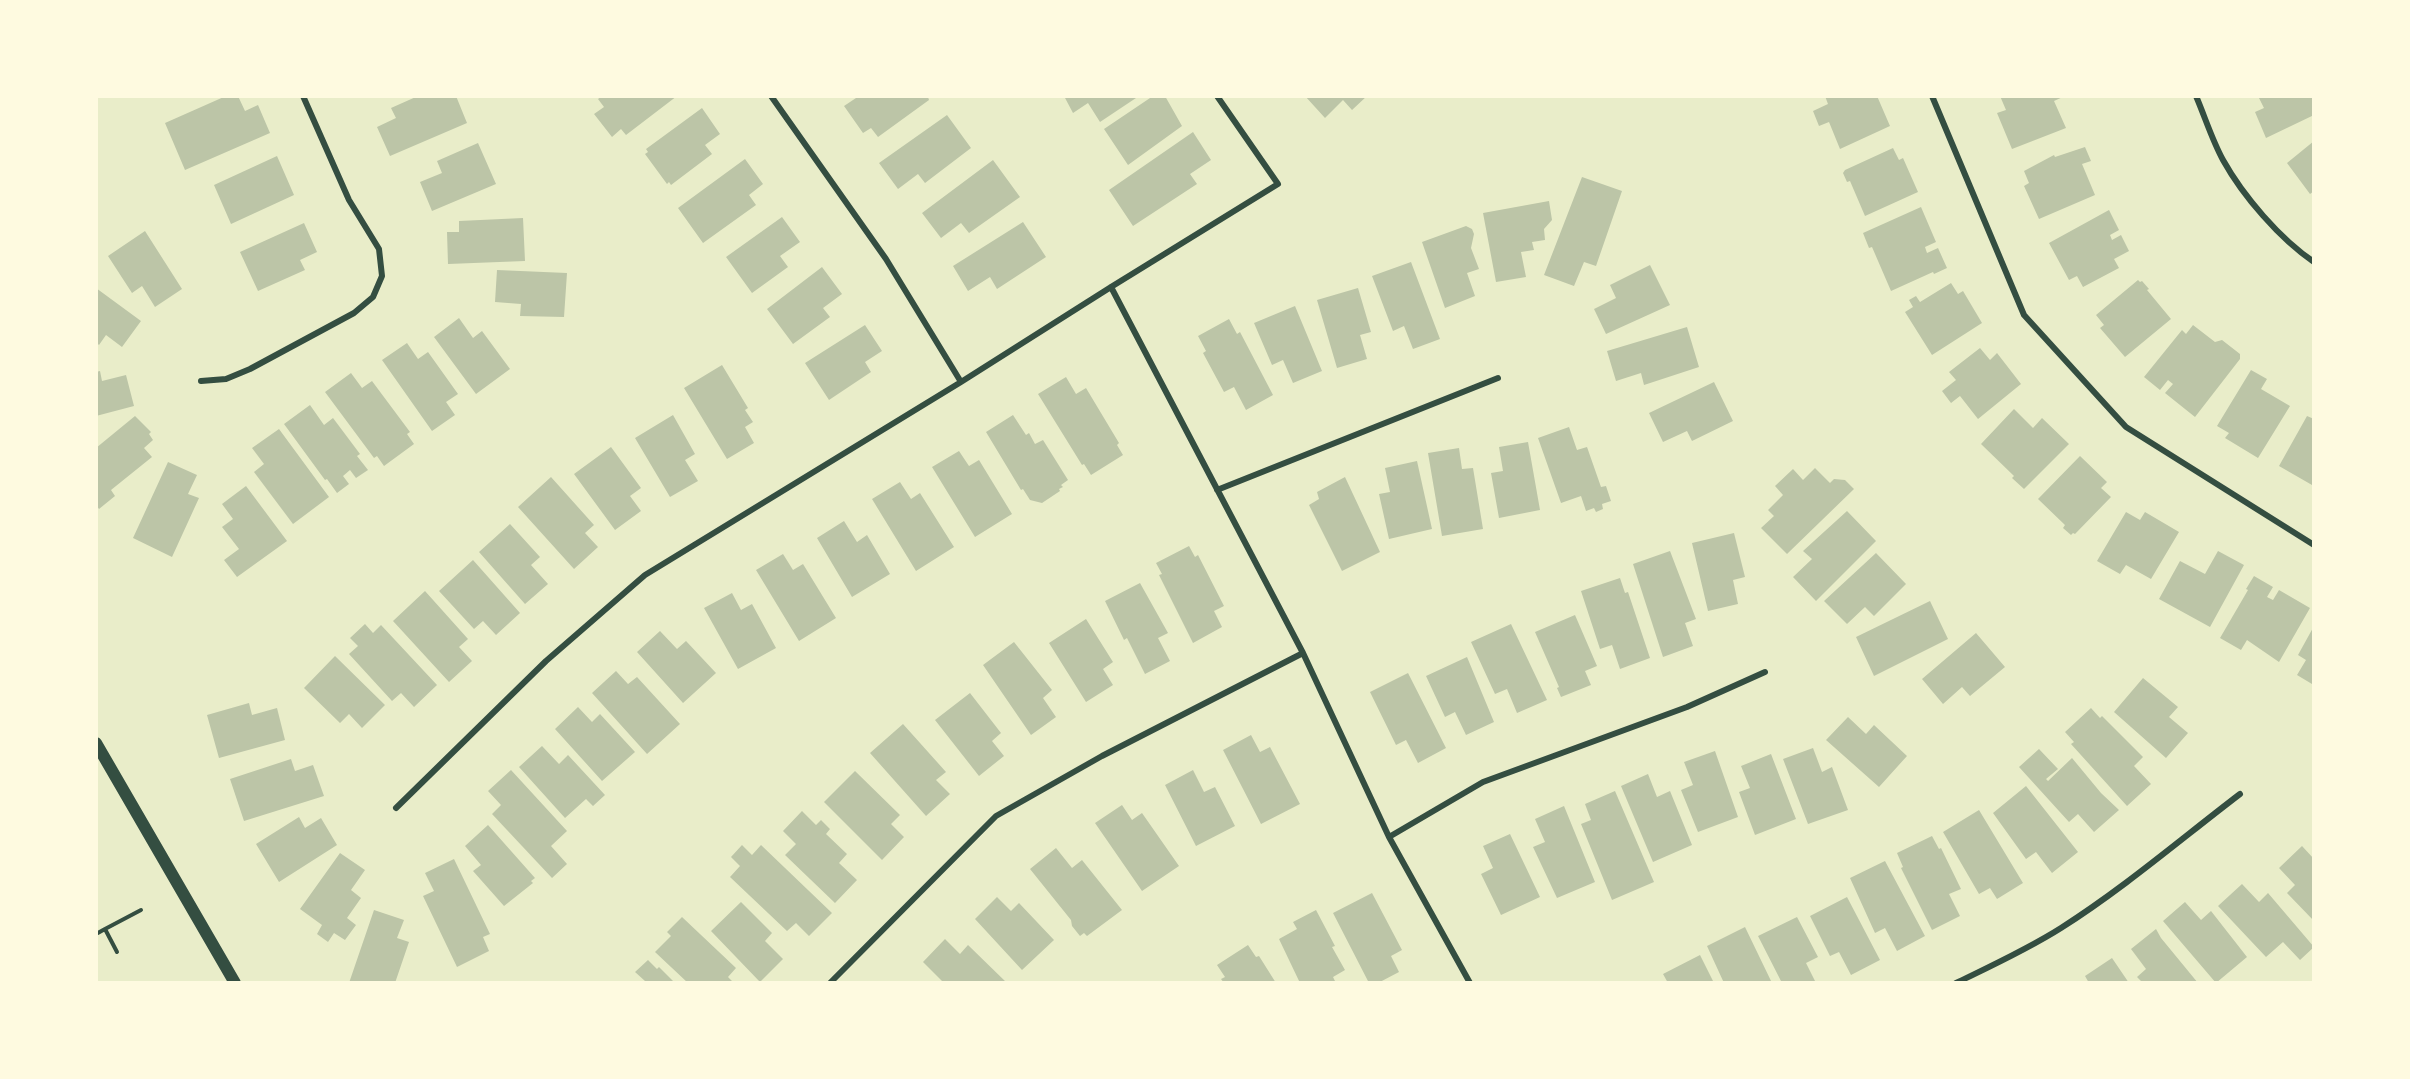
<!DOCTYPE html>
<html>
<head>
<meta charset="utf-8">
<style>
  body { margin:0 }
  #map { position:relative; width:2410px; height:1079px; overflow:hidden; background:#e9edc9; font-family:"DM Sans",sans-serif }
  canvas { display:block }
  .frame { position:absolute; inset:0; border:98px solid #fefae0; pointer-events:none }
</style>
</head>
<body>
<div id="map">
<canvas width="2410" height="1079"></canvas>
<div class="frame"></div>
</div>
<script>
const context = document.querySelector('canvas').getContext('2d');
context.lineJoin = 'round';
function fill(path, color) {
  context.fillStyle = color;
  context.fill(path, 'evenodd');
}
function strokePath(path, color, width, dash) {
  context.strokeStyle = color;
  context.lineWidth = width;
  context.lineCap = dash ? 'butt' : 'round';
  context.setLineDash(dash || []);
  context.stroke(path);
}
fill(new Path2D(`
  M226 96H238L245 111 258 105 270 133 185 170 165 123Z
  M418 96H456L467 123 390 156 377 127 396 118 391 108Z
  M602 96H677L626 135 621 129 612 137 594 114 604 107 598 99Z
  M859 96H929L928 97 929 100 878 137 871 128 863 133 844 106Z
  M1064 96H1139L1100 122 1088 103 1073 113Z
  M1153 96H1165L1182 126 1128 165 1104 129Z
  M1305 96H1367L1352 110 1343 100 1325 118Z
  M1825 96H1877L1890 126 1840 149 1829 122 1819 126 1813 111 1828 104Z
  M2000 96H2065L2054 101 2066 128 2012 149 1997 113 2006 110Z
  M2258 96H2314V115L2266 138 2255 112 2264 108Z
  M702 108 720 134 705 145 712 154 671 185 669 182 667 184 645 154 648 152 646 149Z
  M947 115 971 148 925 183 918 174 898 189 879 163Z
  M1193 132 1211 160 1190 174 1197 184 1133 226 1109 190Z
  M2314 141V191L2310 194 2287 163Z
  M478 143 496 184 432 211 420 182 442 173 437 161Z
  M2085 147 2091 161 2082 164 2095 195 2039 219 2024 186 2029 183 2024 171 2054 155 2055 157Z
  M1893 148 1899 160 1903 158 1918 192 1865 216 1850 181 1847 182 1843 173 1845 170Z
  M277 156 294 195 231 224 214 185Z
  M745 159 763 184 749 195 756 205 703 243 678 208Z
  M993 160 1020 197 969 233 961 223 941 238 922 213Z
  M1582 177 1622 191 1596 266 1584 262 1574 286 1544 275Z
  M1549 201 1552 220 1544 229 1545 240 1532 242 1534 250 1521 252 1526 277 1496 282 1483 213Z
  M1921 207 1936 242 1925 247 1927 253 1938 248 1947 268 1934 274 1933 272 1891 291 1872 247 1869 248 1863 233Z
  M2109 210 2119 230 2110 235 2112 240 2121 235 2129 251 2114 259 2119 268 2083 287 2077 276 2069 280 2049 243Z
  M782 217 800 242 780 256 788 267 752 293 726 257Z
  M523 218 525 261 448 264 447 232H459V221Z
  M1023 222 1046 257 997 289 990 277 968 291 953 266Z
  M304 223 317 252 300 260 305 270 258 291 240 252Z
  M1466 226 1472 229 1474 234 1471 248 1479 269 1467 273 1475 296 1445 308 1422 242Z
  M145 231 182 289 155 307 142 286 132 293 108 256Z
  M1411 262 1440 339 1413 349 1404 326 1393 331 1372 276Z
  M1650 265 1670 305 1606 334 1594 309 1616 298 1610 285Z
  M822 267 842 294 823 308 830 317 793 344 767 309Z
  M497 270 567 273 564 317 520 316 521 304 495 302Z
  M2138 280 2140 282 2142 281 2149 289 2147 290 2171 319 2125 357 2100 328 2104 325 2096 315Z
  M1951 283 1958 294 1963 291 1982 323 1932 355 1905 312 1913 307 1909 300 1916 296 1920 302Z
  M96 288 141 321 122 347 106 335 99 345 96 342Z
  M1358 288 1371 332 1360 335 1367 359 1337 368 1317 300Z
  M1295 306 1322 371 1293 383 1283 360 1272 365 1254 323Z
  M459 318 473 338 482 331 510 369 476 394 434 337Z
  M1229 319 1237 334 1240 332 1273 395 1246 410 1234 387 1224 392 1203 353 1206 351 1198 336Z
  M865 325 882 351 865 362 871 372 829 400 805 363Z
  M2193 325 2215 342 2222 340 2240 354V359L2195 417 2165 393 2173 384 2168 380 2160 390 2144 377 2182 330 2186 334Z
  M1687 327 1699 367 1644 385 1641 373 1616 381 1607 351Z
  M407 343 418 359 428 352 458 394 446 402 455 415 432 431 382 360Z
  M1980 348 1990 360 1997 353 2021 384 1978 419 1960 396 1951 403 1942 391 1956 380 1949 372Z
  M722 365 748 408 745 410 753 422 745 427 754 443 727 459 684 388Z
  M2251 370 2267 379 2261 389 2290 406 2258 458 2225 438 2229 433 2217 426Z
  M100 371 102 381 126 375 134 406 96 416V372Z
  M351 373 362 388 372 381 410 432 407 434 414 444 384 466 377 456 374 458 325 392Z
  M1066 377 1076 394 1086 388 1119 443 1117 445 1123 455 1091 475 1084 464 1082 465 1038 394Z
  M1714 382 1733 421 1692 441 1687 431 1663 442 1649 413Z
  M310 405 324 425 333 418 360 454 357 456 368 470 356 478 350 470 343 476 349 484 337 493 327 479 325 480 284 424Z
  M2014 409 2033 428 2042 418 2069 444 2024 489 2012 478 2014 476 1981 444Z
  M673 415 695 454 685 460 698 481 670 497 635 438Z
  M1013 415 1026 435 1029 433 1035 444 1043 440 1068 480 1061 485 1063 487 1059 489 1060 491 1042 503 1030 500 1023 489 1021 490 986 432Z
  M135 416 151 432 149 434 153 440 144 448 152 457 111 490 115 496 99 509 96 505V448Z
  M2307 416 2314 419V482L2312 485 2279 466Z
  M1569 427 1577 450 1587 447 1601 487 1606 486 1611 501 1602 504 1603 509 1596 512 1594 508 1586 511 1581 496 1561 503 1538 438Z
  M279 429 329 497 293 524 254 472 264 464 252 448Z
  M1528 442 1540 510 1499 518 1491 473 1503 471 1499 447Z
  M611 447 641 488 630 496 641 511 615 530 574 474Z
  M1459 448 1462 469 1473 468 1483 529 1442 536 1428 453Z
  M959 451 969 466 979 460 1012 514 975 537 932 467Z
  M2080 456 2107 482 2101 488 2111 497 2075 534 2073 533 2071 535 2063 528 2065 525 2038 499Z
  M1417 461 1432 529 1389 539 1379 494 1390 492 1385 468Z
  M168 462 197 475 188 494 199 498 172 557 133 538Z
  M1815 468 1830 483 1834 479 1845 480 1854 489 1787 554 1761 528 1774 516 1768 510 1783 495 1775 486 1793 469 1803 480Z
  M551 477 594 525 585 533 598 547 574 569 518 507Z
  M1345 477 1380 552 1342 571 1309 505 1319 499 1317 492Z
  M900 482 911 499 920 493 954 547 916 571 872 499Z
  M246 486 287 541 237 577 224 560 239 549 222 527 233 519 222 504Z
  M1847 511 1876 541 1816 601 1793 577 1812 559 1803 551Z
  M2126 512 2140 520 2145 512 2179 532 2151 579 2126 565 2120 574 2097 561Z
  M844 521 857 542 867 535 890 574 852 597 817 538Z
  M510 524 540 557 531 565 548 584 525 604 479 552Z
  M1734 533 1745 577 1733 580 1738 604 1708 611 1692 543Z
  M1189 546 1195 557 1198 555 1224 606 1214 611 1222 627 1193 643 1159 575 1162 574 1156 563Z
  M1670 551 1696 619 1685 623 1693 646 1663 657 1633 564Z
  M2218 551 2244 565 2210 627 2159 599 2180 561 2205 574Z
  M1876 553 1906 584 1874 616 1865 607 1847 624 1824 601Z
  M783 554 793 570 803 564 836 618 799 641 756 570Z
  M473 560 520 613 496 635 483 621 474 629 439 591Z
  M2254 576 2273 587 2267 597 2273 600 2279 590 2310 608 2279 662 2247 640 2241 650 2220 638 2248 590 2246 589Z
  M1620 578 1625 593 1628 592 1650 658 1620 669 1612 645 1600 649 1581 591Z
  M1140 583 1168 633 1158 638 1170 661 1145 674 1127 638 1124 640 1105 601Z
  M425 591 468 639 459 647 472 661 449 682 393 621Z
  M732 593 741 610 752 604 776 648 738 669 704 608Z
  M1930 601 1948 639 1874 676 1856 637Z
  M1575 615 1597 666 1585 671 1591 685 1561 697 1557 688 1559 687 1535 632Z
  M1086 619 1113 662 1103 669 1113 685 1086 702 1049 643Z
  M365 624 373 633 381 625 437 685 414 707 401 693 392 701 349 654 358 646 350 638Z
  M1511 624 1547 700 1517 713 1507 689 1495 694 1471 642Z
  M2314 626V680L2312 684 2297 675 2306 660 2298 655Z
  M660 631 677 649 686 641 716 673 683 703 637 652Z
  M1976 633 2005 667 1970 696 1962 687 1943 704 1922 679Z
  M1014 642 1052 690 1043 698 1056 717 1031 735 983 665Z
  M335 656 385 705 362 728 349 714 340 723 304 688Z
  M1467 657 1494 722 1466 735 1455 712 1445 717 1426 676Z
  M616 671 628 684 637 677 680 724 647 754 592 693Z
  M1408 673 1446 748 1418 763 1406 740 1396 745 1370 692Z
  M2143 678 2178 707 2169 717 2188 733 2166 758 2114 712Z
  M970 693 1001 733 992 741 1004 756 979 776 935 720Z
  M249 703 252 715 277 708 285 740 219 758 207 715Z
  M578 707 592 722 600 714 635 752 602 781 555 729Z
  M2091 708 2100 718 2102 716 2143 757 2134 766 2151 784 2127 806 2071 744 2074 742 2065 732Z
  M1848 717 1866 734 1874 725 1907 756 1879 787 1826 740Z
  M903 724 946 772 936 780 950 794 926 816 870 753Z
  M1251 735 1260 752 1270 747 1300 804 1261 824 1223 750Z
  M542 746 559 764 568 755 605 795 593 806 586 799 565 818 519 767Z
  M1813 748 1822 772 1832 767 1848 810 1808 824 1783 759Z
  M2039 749 2058 769 2046 779 2048 781 2072 758 2101 793 2119 810 2094 832 2078 814 2069 822 2019 767Z
  M1715 751 1738 817 1698 832 1681 790 1693 785 1684 762Z
  M1771 754 1796 819 1755 835 1739 792 1750 788 1741 766Z
  M291 759 295 771 313 765 324 796 244 821 230 779Z
  M511 770 567 831 551 846 567 864 552 878 492 814 501 805 488 791Z
  M1193 770 1204 792 1215 787 1235 826 1196 846 1165 785Z
  M855 771 900 815 891 824 904 837 882 860 824 802Z
  M1648 774 1657 797 1670 791 1692 845 1653 862 1621 786Z
  M2026 786 2078 852 2052 873 2036 852 2026 859 1993 813Z
  M1615 791 1654 882 1612 900 1581 824 1591 820 1585 804Z
  M1122 805 1132 820 1142 813 1179 866 1142 891 1095 823Z
  M1564 806 1595 882 1557 898 1533 847 1545 842 1535 819Z
  M1979 810 2023 883 1997 899 1990 888 1979 894 1943 832Z
  M802 811 816 825 821 820 830 829 826 834 847 854 839 863 857 880 835 903 785 855 796 844 783 831Z
  M299 817 305 828 321 818 337 845 279 882 256 844Z
  M488 825 535 878 531 881 533 883 504 906 473 871 481 865 465 846Z
  M1510 834 1540 897 1501 915 1481 874 1493 868 1483 846Z
  M1932 836 1939 849 1941 848 1961 889 1949 894 1960 916 1932 930 1901 868 1903 867 1897 853Z
  M742 845 752 855 761 845 832 913 809 936 796 923 787 931 730 877 740 866 731 857Z
  M2302 846 2314 859V921L2287 893 2295 885 2279 868Z
  M1056 848 1072 868 1082 860 1122 910 1087 936 1084 933 1080 936 1072 926 1071 920 1030 869Z
  M340 853 365 870 351 890 361 898 347 918 356 925 345 940 334 933 328 942 317 934 322 925 300 909Z
  M454 859 490 934 483 937 489 951 457 967 423 896 434 891 425 873Z
  M1885 861 1925 936 1897 951 1885 928 1875 933 1850 878Z
  M2242 884 2259 902 2268 893 2314 947 2300 960 2283 942 2266 957 2218 906Z
  M1372 893 1402 950 1391 956 1399 972 1378 983H1369L1333 913Z
  M997 897 1011 911 1019 903 1054 940 1022 970 975 919Z
  M1847 897 1880 960 1851 975 1839 952 1830 956 1810 916Z
  M741 902 772 933 765 941 783 959 760 982 711 931Z
  M2185 902 2201 920 2211 911 2247 957 2216 983 2163 921Z
  M374 910 404 920 397 938 409 942 395 983H349Z
  M1316 910 1335 946 1332 947 1345 970 1333 977 1336 983H1300L1279 939 1297 929 1293 922Z
  M682 917 736 968 728 977 734 983H688L655 952 671 936 667 932Z
  M1797 917 1818 957 1806 963 1816 983H1782L1758 936Z
  M1745 927 1772 983H1724L1707 946Z
  M2156 929 2161 938 2198 983H2143L2137 977 2146 969 2131 949Z
  M945 939 960 954 968 945 1007 983H944L923 962Z
  M1248 945 1256 957 1259 956 1276 983H1224L1221 979 1225 977 1217 965Z
  M1700 955 1714 983H1668L1663 974Z
  M2112 958 2129 983H2089L2085 976Z
  M648 960 657 969 659 967 675 983H643L645 981 635 972Z`), '#bcc5a7');
strokePath(new Path2D(`
  M96 934 105 929
  M117 952 105 929 141 910`), '#344e41', 4);
strokePath(new Path2D(`
  M771 96 886 259 961 382
  M1932 96 2024 315 2126 427 2314 545
  M2196 96C2205 117 2212 140 2223 160 2243 196 2280 239 2314 262
  M1111 287 1303 653 1389 837 1470 983
  M201 381 226 379 250 369 354 313 373 297 382 276 379 249 349 200 303 96
  M1217 490 1498 378
  M396 808 546 661 645 575 961 382 1111 287 1278 184 1217 96
  M1389 837 1483 782 1687 707 1765 672
  M830 983 996 816 1102 756 1303 653
  M1956 983C1991 966 2028 949 2061 928 2124 888 2181 839 2240 794`), '#344e41', 6);
strokePath(new Path2D(`
  M96 743 235 983`), '#344e41', 12);
</script>
</body>
</html>
